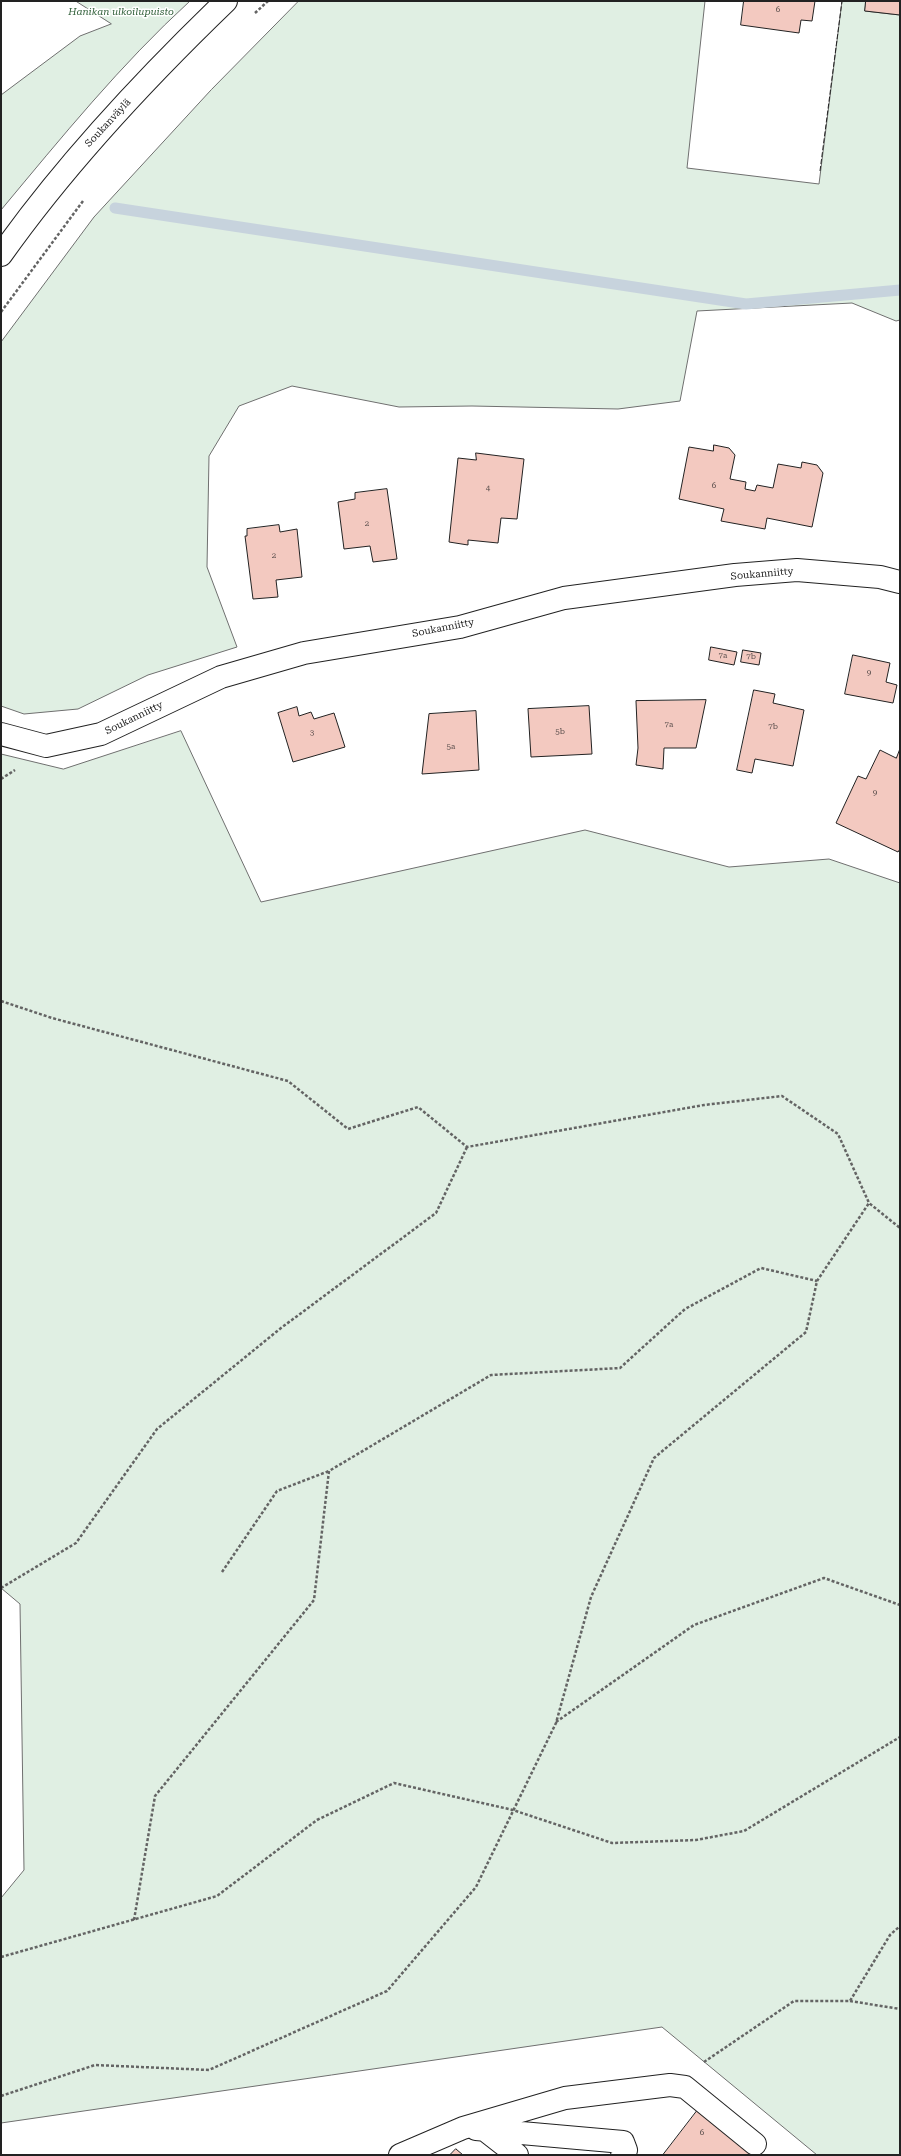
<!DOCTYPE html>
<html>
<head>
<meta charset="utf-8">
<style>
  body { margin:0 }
  #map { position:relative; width:901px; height:2156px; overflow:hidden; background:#fff; font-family:"Roboto Serif",serif }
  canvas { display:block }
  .frame { position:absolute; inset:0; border:2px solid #222; pointer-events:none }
</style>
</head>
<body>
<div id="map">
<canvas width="901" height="2156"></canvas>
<div class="frame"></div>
</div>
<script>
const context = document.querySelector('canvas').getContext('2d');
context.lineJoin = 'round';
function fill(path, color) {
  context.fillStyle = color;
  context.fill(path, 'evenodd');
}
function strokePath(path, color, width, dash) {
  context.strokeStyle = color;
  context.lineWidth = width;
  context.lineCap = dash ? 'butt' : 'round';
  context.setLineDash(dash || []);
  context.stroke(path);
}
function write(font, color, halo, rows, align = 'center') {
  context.font = font + ' "Roboto Serif",serif';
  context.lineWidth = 3;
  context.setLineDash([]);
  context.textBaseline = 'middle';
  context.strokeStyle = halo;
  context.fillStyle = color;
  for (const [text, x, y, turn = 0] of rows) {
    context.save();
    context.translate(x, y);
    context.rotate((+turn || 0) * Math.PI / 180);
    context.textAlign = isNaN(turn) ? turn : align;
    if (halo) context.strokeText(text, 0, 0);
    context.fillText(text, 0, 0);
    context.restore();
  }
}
const green = new Path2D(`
  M76 1H190C121 64 61 138 1 210V95L80 36 111 24Z
  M299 1H705L687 168 819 184 842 1H866L865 11 900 15V320L896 321 852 303 697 311 680 401 618 409 472 406 399 407 292 386 239 406 209 456 207 567 237 647 148 675 78 709 24 714 1 706V342L94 217 211 90Z
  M181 731 261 902 585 830 729 867 829 859 900 883V2155H817L662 2027 1 2123V1898L24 1870 20 1604 1 1588V754L63 769Z`);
fill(green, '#e0efe3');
strokePath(green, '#6f6f6f', 1);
strokePath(new Path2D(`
  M115 208 746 304 900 290`), '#c7d3dd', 11);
const building = new Path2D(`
  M744 1H815L812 21 801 20 799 33 741 25Z
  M866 1H900V15L865 11Z
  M714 445 729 448 735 455 730 479 746 482 745 489 755 491 757 485 773 488 778 464 801 468 802 462 817 465 823 473 812 527 767 518 765 529 721 521 724 509 679 499 689 447 713 451Z
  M476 453 524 459 517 519 501 518 498 543 468 540V545L449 542 458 458 476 460Z
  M387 489 397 559 373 562 370 546 344 549 338 502 355 499V493Z
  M279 525 280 532 297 529 302 577 276 580 278 597 253 599 245 536H247V529Z
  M711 647 737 652 734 665 709 660Z
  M743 650 761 653 759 665 741 662Z
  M853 655 890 663 886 682 897 685 893 703 845 694Z
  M754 690 775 694 773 703 804 710 793 766 755 759 752 773 737 770Z
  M706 700 696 748H664L663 769 636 765 638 748 636 701Z
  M589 706 592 754 531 757 528 709Z
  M297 707 299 716 311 712 314 719 334 713 345 747 293 762 278 713Z
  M476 711 479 770 422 774 429 714Z
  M900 749V849L898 852 836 823 858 776 866 779 880 750 896 758Z
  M697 2111 752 2155H663Z
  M456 2149 463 2155H450Z`);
fill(building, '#f3c9c0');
strokePath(building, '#222', 1);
const minor = new Path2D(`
  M1 734 46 746 101 734 221 677 304 653 460 627 564 598 735 575 797 570 880 577 900 582
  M476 2129 623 2142 626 2150 622 2155
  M485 2130 517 2155
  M400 2155 463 2128 565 2098 670 2085 685 2087 755 2144`);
const major = new Path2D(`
  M1 255C66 163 145 79 226 1`);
strokePath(minor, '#222', 24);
strokePath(major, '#222', 24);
strokePath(new Path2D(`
  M255 13 268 1
  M1 312 83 201
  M1 779 15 770
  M1 1001 52 1018 288 1081 348 1129 418 1107 467 1147 704 1105 782 1096 838 1134 869 1203 900 1228
  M222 1572 277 1491 329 1471
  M1 1588 76 1543 157 1429 281 1328 436 1213 467 1147
  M556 1722 694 1625 824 1578 900 1605
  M134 1920 155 1796 314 1600 329 1471 491 1375 620 1368 685 1309 761 1268 817 1281
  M1 1957 217 1896 317 1820 394 1783 513 1810 612 1843 696 1840 744 1831 900 1737
  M850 2001 900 2009
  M704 2062 794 2001H850L890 1935 900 1926
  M1 2096 95 2065 209 2070 387 1991 476 1887 556 1723 591 1597 654 1458 806 1332 817 1281 869 1203`), '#646464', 2.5, [3, 2]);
strokePath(minor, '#fff', 22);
strokePath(major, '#fff', 22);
strokePath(new Path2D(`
  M820 171 842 1`), '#222', 1, [5, 2]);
write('8px', '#564c4a', null, [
  ["6",778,10],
  ["6",714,486],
  ["4",488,489],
  ["2",367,524],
  ["2",274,556],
  ["7a",723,656],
  ["7b",751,657],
  ["9",869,673],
  ["7a",669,725],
  ["7b",773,727],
  ["5b",560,732],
  ["3",312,733],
  ["5a",451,747],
  ["9",875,793],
  ["6",702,2133]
]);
write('italic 10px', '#2f5e38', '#fff', [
  ["Hanikan ulkoilupuisto",121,12]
]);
write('10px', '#222', '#fff', [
  ["Soukanväylä",108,123,-47],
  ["Soukanniitty",762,574,-5],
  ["Soukanniitty",443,628,-11],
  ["Soukanniitty",134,718,-26]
]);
</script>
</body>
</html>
